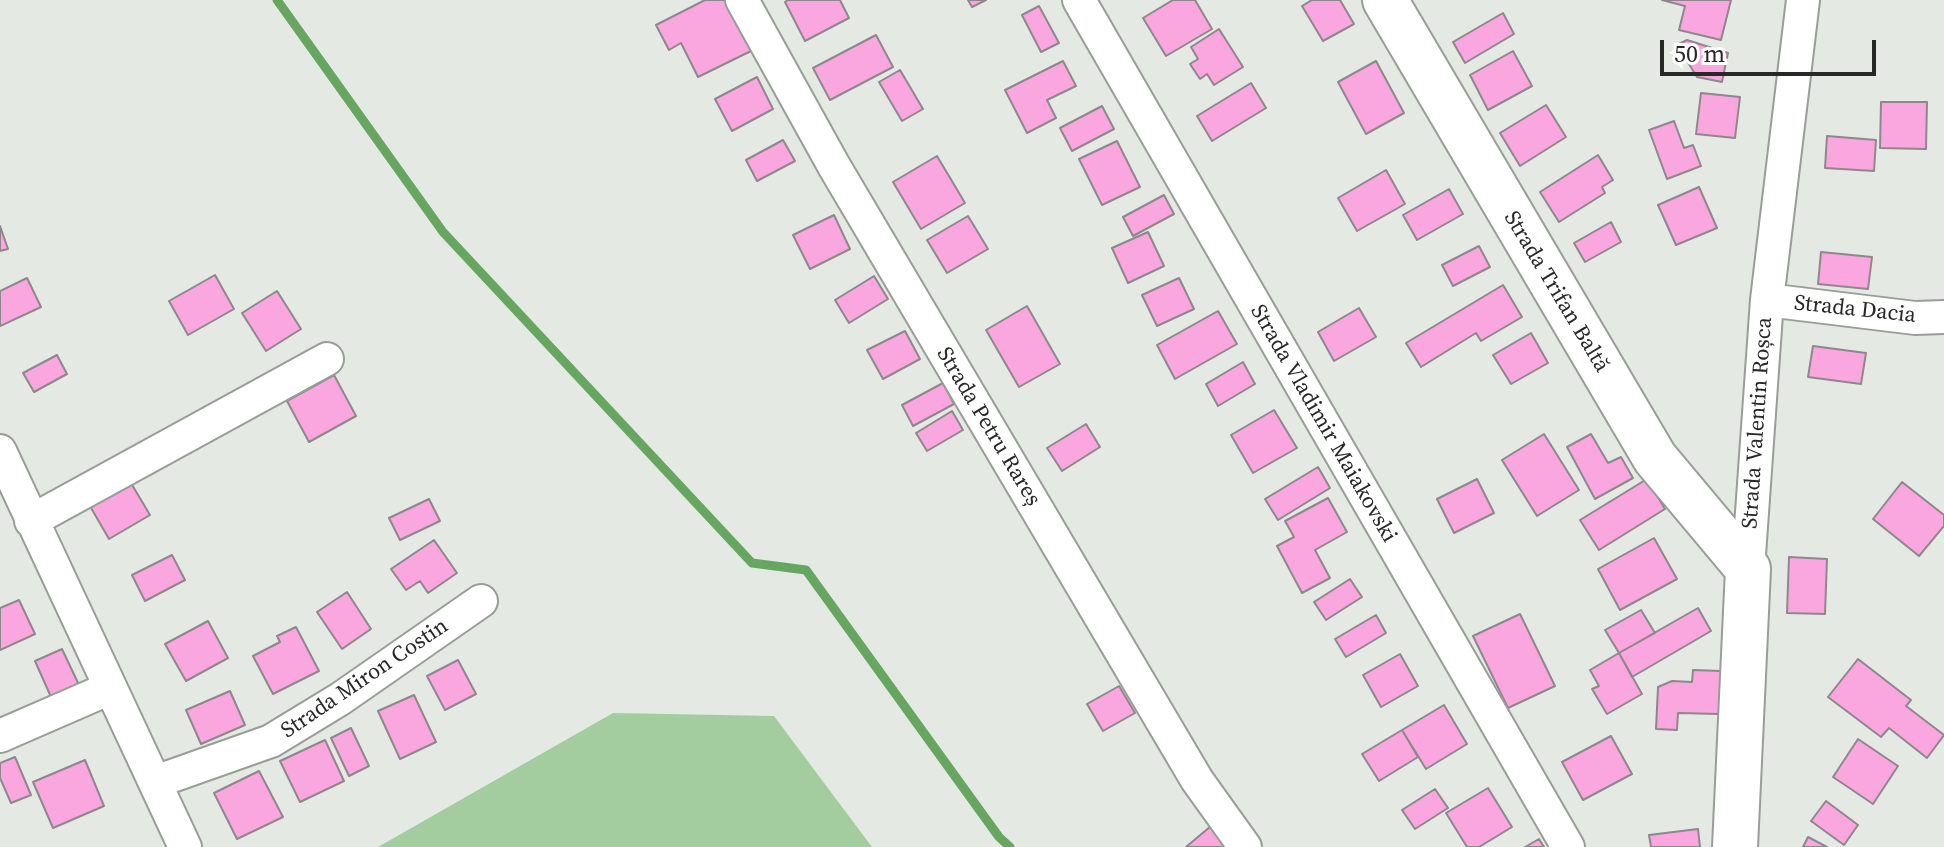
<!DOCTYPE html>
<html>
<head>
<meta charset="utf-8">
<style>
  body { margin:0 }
  #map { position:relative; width:1944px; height:847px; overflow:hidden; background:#e4eae3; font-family:"Source Serif 4",serif }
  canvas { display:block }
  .scale { position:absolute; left:1660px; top:40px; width:216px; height:36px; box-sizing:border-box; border:4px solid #272927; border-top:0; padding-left:10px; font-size:24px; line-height:28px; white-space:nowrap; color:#272927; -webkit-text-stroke:6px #fff; paint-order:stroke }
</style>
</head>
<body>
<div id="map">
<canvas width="1944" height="847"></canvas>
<div class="scale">50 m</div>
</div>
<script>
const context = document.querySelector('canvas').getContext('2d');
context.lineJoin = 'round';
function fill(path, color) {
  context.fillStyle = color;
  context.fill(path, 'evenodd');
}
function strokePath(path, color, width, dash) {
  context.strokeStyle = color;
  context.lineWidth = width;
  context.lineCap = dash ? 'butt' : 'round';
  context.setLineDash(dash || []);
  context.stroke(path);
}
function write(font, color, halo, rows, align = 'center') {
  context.font = font + ' "Source Serif 4",serif';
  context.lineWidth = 6;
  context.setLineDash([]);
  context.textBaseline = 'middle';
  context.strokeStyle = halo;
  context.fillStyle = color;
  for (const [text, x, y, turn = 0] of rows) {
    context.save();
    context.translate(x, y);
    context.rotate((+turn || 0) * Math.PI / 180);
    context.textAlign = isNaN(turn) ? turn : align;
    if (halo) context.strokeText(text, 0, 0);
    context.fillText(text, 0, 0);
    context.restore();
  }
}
fill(new Path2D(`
  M613 713 774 716 872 847H378Z`), '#a3cd9e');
strokePath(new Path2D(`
  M277 0 443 232 752 563 806 570 999 837 1010 847`), '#67a661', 9);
const building = new Path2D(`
  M705 0H725L751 51 698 77 681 43 669 50 656 25Z
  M788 0H840L849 18 805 41 785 2Z
  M968 0H986L972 7Z
  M1173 0H1195L1212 29 1166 56 1143 18Z
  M1312 0H1340L1354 24 1323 41 1302 6Z
  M1662 0H1731L1721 40 1679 30 1685 6Z
  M1039 6 1059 43 1041 52 1022 15Z
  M1503 13 1514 34 1465 63 1453 42Z
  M1219 29 1243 67 1214 85 1207 74 1200 79 1190 64 1198 59 1191 47Z
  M876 35 893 67 830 100 813 68Z
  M1687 40 1728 53 1722 82 1697 77 1677 45Z
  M1513 51 1532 86 1488 110 1470 75Z
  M1063 61 1076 86 1047 100 1056 118 1027 133 1005 90Z
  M1376 61 1404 113 1366 134 1338 82Z
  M900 70 923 109 902 121 879 82Z
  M757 77 773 109 732 131 715 99Z
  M1251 83 1266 108 1212 141 1197 116Z
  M1701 93 1740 97 1735 138 1696 134Z
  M1881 102H1927L1926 149 1880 148Z
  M1546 105 1566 137 1520 166 1500 133Z
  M1102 106 1114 129 1072 151 1060 128Z
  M1674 121 1684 148 1693 145 1701 166 1667 179 1649 130Z
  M1827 136 1876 140 1874 171 1825 168Z
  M783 140 795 161 757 181 746 160Z
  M1117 141 1140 187 1102 205 1079 159Z
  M1598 155 1613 180 1602 187 1605 193 1559 222 1540 192Z
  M937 156 965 203 921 229 893 182Z
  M1386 170 1405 204 1357 231 1338 198Z
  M1699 187 1717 228 1676 245 1658 205Z
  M1449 189 1463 214 1417 240 1403 215Z
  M1164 195 1174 214 1133 236 1123 217Z
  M834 215 850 249 810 269 793 235Z
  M968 216 988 249 947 273 927 240Z
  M1611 222 1621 242 1585 262 1574 243Z
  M0 226 8 249 0 251Z
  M1148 232 1164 266 1128 283 1112 248Z
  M1479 246 1490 267 1453 286 1442 265Z
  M1821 252 1872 257 1868 289 1818 284Z
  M215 275 234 309 188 335 169 301Z
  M874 276 888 299 849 323 835 300Z
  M27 278 41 307 0 326V291Z
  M1179 278 1194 309 1157 326 1142 295Z
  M1503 285 1522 317 1481 341 1476 333 1421 367 1406 343Z
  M277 291 301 329 266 351 242 313Z
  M1027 306 1060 364 1019 387 986 330Z
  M1359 308 1376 337 1334 361 1318 332Z
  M1218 311 1237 344 1175 379 1157 345Z
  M905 331 920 359 883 379 867 350Z
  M1531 333 1548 363 1511 384 1493 355Z
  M1813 346 1866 353 1861 384 1808 377Z
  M57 355 67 374 34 392 23 373Z
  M1243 362 1255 384 1218 406 1206 384Z
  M334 375 356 416 309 442 287 401Z
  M943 383 954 404 913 426 902 405Z
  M1274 410 1297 448 1253 473 1231 435Z
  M952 411 963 430 927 451 916 433Z
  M1086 424 1100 447 1062 471 1047 448Z
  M1544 434 1579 490 1537 516 1502 460Z
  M1591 434 1608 463 1621 457 1633 478 1595 499 1567 447Z
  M1318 467 1330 488 1278 520 1265 499Z
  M128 478 150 515 109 539 87 501Z
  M1477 479 1494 513 1454 533 1437 499Z
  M1647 479 1665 509 1599 550 1580 520Z
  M1902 482 1944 515V526L1919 556 1873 519Z
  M1328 498 1347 532 1315 550 1330 578 1302 593 1277 546 1294 537 1285 521Z
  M429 499 440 521 400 540 389 518Z
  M1654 538 1677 579 1620 610 1598 569Z
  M434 540 457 573 428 593 420 581 406 590 391 569Z
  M172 555 185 580 145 601 132 575Z
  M1789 557 1827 559 1825 614 1787 613Z
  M1350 579 1362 597 1326 620 1314 602Z
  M347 592 371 629 342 649 317 612Z
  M19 600 35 634 0 650V608Z
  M1698 608 1711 631 1632 677 1619 653Z
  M1641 610 1655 633 1619 653 1605 630Z
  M1520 614 1555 686 1508 708 1473 636Z
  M1376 615 1386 633 1346 657 1335 639Z
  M208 621 228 658 186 681 165 644Z
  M296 627 319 671 273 694 253 656 280 642 277 636Z
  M62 649 79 685 51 697 35 661Z
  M1619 653 1642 694 1607 714 1592 689 1599 686 1590 670Z
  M1400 654 1418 686 1381 707 1363 675Z
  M1858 659 1911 700 1906 706 1944 735 1927 758 1889 728 1881 737 1828 697Z
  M458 660 476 694 445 710 427 676Z
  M1693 670 1721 671 1719 714 1678 713 1677 730 1656 729 1658 687 1672 681 1692 682Z
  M1119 686 1135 713 1103 731 1087 704Z
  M230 691 245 725 201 744 186 710Z
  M414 695 436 742 400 759 378 711Z
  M1444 705 1467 744 1426 769 1402 730Z
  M351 728 369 766 349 776 331 738Z
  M1402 730 1418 757 1379 781 1362 754Z
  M1611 736 1632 774 1583 800 1562 762Z
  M1858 739 1898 766 1873 804 1833 777Z
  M325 740 344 781 300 802 280 761Z
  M15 757 31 795 11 803 0 778V763Z
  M85 760 104 806 53 828 33 782Z
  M259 771 283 817 237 839 214 793Z
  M1488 788 1512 827 1479 847H1467L1446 813Z
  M1435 789 1448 808 1415 829 1402 810Z
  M1826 801 1858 825 1844 845 1811 821Z
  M1211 826 1228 847H1186Z
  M1698 829 1700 847H1651L1649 835Z
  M1808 837 1827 847H1803Z
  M1539 839 1544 847H1525Z`);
fill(building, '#f9a7de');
strokePath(building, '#8f878c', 2);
const minor = new Path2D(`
  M742 0 834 166 1197 780 1245 847
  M1079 0 1568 847
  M1767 300 1915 318 1944 317
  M0 451 185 847
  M31 521 327 359
  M1748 569 1767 300 1803 0
  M0 736 108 689
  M155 782 271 741 340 699 481 601`);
const secondary = new Path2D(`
  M1385 0 1655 458 1748 569 1735 847`);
strokePath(minor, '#989d97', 36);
strokePath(secondary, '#989d97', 48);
strokePath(minor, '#fff', 32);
strokePath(secondary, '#fff', 44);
write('22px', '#272927', '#fff', [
  ["Strada Trifan Baltă",1556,292,59],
  ["Strada Dacia",1855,310,6],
  ["Strada Valentin Roșca",1758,423,-86],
  ["Strada Vladimir Maiakovski",1323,424,60],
  ["Strada Petru Rareș",988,427,59],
  ["Strada Miron Costin",365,679,-34]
]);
</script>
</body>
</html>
